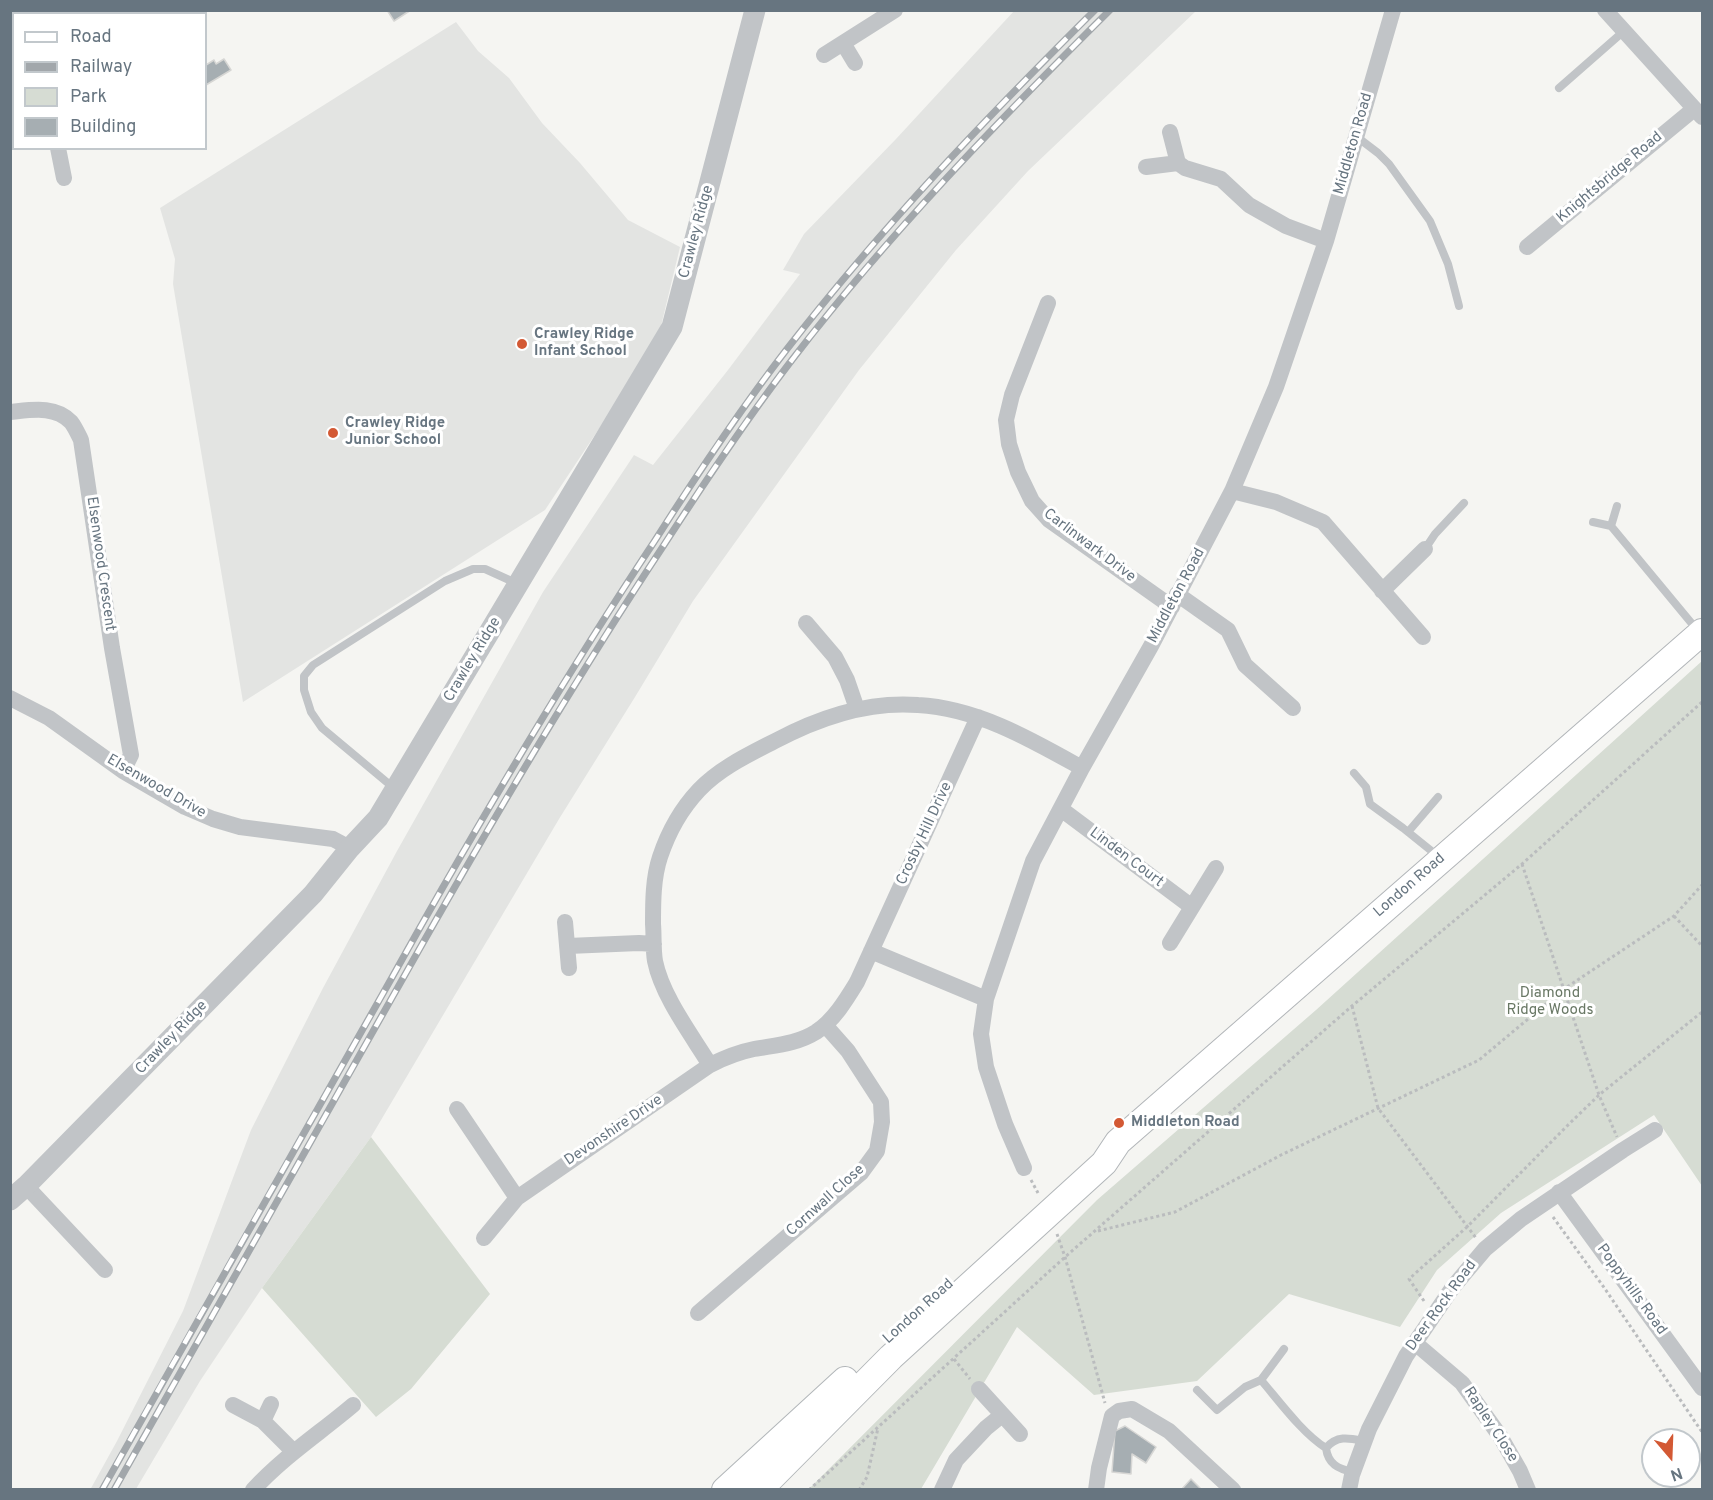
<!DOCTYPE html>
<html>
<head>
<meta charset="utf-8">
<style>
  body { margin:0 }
  #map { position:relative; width:1713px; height:1500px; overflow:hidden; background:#f5f5f2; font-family:Overpass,sans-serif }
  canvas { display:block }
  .frame { position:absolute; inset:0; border:12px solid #677580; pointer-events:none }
  .legend { position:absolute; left:12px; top:12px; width:195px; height:138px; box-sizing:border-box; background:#fff; border:2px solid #c2c8cc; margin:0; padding:8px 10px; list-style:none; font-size:18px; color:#677580 }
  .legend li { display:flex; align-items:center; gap:12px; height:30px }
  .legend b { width:30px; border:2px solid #c2c8cc }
  .north { position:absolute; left:1641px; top:1428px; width:60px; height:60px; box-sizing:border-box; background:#fff; border:2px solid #c2c8cc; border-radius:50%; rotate:161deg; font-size:16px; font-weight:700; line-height:24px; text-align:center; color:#677580 }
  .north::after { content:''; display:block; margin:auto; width:21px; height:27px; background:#d35934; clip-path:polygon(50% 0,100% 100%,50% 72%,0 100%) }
</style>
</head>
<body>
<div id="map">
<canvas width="1713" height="1500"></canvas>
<div class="frame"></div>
<ul class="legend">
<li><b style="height:8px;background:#fff"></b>Road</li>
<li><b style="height:8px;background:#a2a7ab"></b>Railway</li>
<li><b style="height:16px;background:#d6dcd3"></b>Park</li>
<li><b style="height:16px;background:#a6aeb2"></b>Building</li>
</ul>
<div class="north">N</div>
</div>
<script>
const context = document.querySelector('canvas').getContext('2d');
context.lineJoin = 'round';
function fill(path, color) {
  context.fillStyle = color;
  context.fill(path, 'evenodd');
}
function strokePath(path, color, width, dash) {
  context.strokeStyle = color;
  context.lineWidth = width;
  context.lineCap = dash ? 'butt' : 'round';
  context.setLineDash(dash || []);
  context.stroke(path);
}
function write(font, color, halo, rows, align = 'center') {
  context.font = font + ' Overpass,sans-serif';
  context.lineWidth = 6;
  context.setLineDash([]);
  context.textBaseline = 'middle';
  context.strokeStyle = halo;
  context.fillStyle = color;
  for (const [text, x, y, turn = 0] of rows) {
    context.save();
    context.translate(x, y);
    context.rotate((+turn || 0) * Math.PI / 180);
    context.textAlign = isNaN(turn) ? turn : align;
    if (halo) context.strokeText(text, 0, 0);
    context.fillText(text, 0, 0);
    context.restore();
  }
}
fill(new Path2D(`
  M1014 11H1196L1028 171 956 250 859 370 693 601 635 697 559 819 371 1137 262 1288 200 1381 136 1489 90 1490 117 1441 183 1311 251 1130 323 988 397 851 543 592 634 455 653 465 728 370 800 274 783 270 804 234 896 139Z
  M456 22 478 51 509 78 542 123 580 163 628 220 680 247 661 326 646 358 545 510 243 702 173 284 175 259 160 208Z`), '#e3e4e2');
fill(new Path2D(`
  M1702 661V1186L1654 1115 1501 1213 1437 1270 1400 1327 1289 1294 1197 1381 1094 1395 1017 1327 921 1489 808 1490 1097 1200 1316 1010Z
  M371 1137 490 1294 411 1389 376 1417 262 1288Z`), '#d6dcd3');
const building = new Path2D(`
  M387 10H411L394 21Z
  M224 59 231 70 206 85V65L214 60 216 64Z
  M1125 1426 1156 1447 1146 1463 1132 1454 1131 1474 1112 1472 1115 1431Z
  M1191 1479 1200 1488 1198 1490H1181Z`);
fill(building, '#a6aeb2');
strokePath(building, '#d6d6d4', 1.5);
const primary = new Path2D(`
  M725 1490 845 1380
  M759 1490 891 1357 1104 1163 1118 1142 1702 632`);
strokePath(primary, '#b2b6b9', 28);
strokePath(new Path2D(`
  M1522 864 1599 1095 1617 1137
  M1674 916 1702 946
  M1352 1006 1378 1108 1476 1238
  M1031 1180 1038 1193
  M1553 1217 1603 1286 1702 1432
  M1098 1231 1175 1212 1281 1155 1479 1060 1564 989 1674 916 1702 885
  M1057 1234 1065 1257 1105 1403
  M1424 1301 1409 1279 1467 1227 1569 1124 1599 1095 1702 1012
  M954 1359 970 1379
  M809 1490 1065 1257 1352 1006 1522 864 1702 702
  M859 1490 867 1477 878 1428`), '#babcbe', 3, [3, 3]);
strokePath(new Path2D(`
  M1559 88 1624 31
  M1357 137 1378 153 1389 164 1430 221 1448 264 1459 306
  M1593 522 1611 526 1698 631
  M1611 526 1617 506
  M1425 549 1435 534 1464 503
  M1354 773 1366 787 1370 804 1403 828 1439 857
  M395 789 322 728 311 712 304 690V676L313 665 445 581 473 569H485L518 584
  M1408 832 1438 797
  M1261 1380C1279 1401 1303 1434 1326 1448 1328 1464 1338 1469 1353 1472
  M1197 1390 1217 1410 1245 1387 1261 1380 1284 1349
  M1326 1448C1337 1435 1349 1438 1364 1441`), '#c1c4c7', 8);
strokePath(new Path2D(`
  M1605 10 1702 117
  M172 14 174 10
  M843 43 855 63
  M824 55 895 10
  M1170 132 1178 163
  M10 136 14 135
  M58 148 64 178
  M1146 167 1178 163 1185 168 1221 179 1249 205 1286 226 1326 241
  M1527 247 1694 109
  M1048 303 1012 395 1006 420 1009 444 1018 472 1032 501 1049 520 1172 607
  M10 412C31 410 55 405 71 422 75 427 78 434 81 440L112 648 131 755 123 771
  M1232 491 1276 502 1323 522 1423 637
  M1382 591 1425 549
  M1177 594 1228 630 1245 665 1293 708
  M806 623 835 657 847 680 857 709
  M10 698 49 718 123 771 185 807 213 819 240 827 333 839 350 848
  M1061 809 1192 907
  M565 922 569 968
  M1170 943 1216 868
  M568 946 639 943 654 944
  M871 951 986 999
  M710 1065C691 1034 662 996 655 961 653 949 654 936 653 924 653 902 653 878 660 857 668 833 682 808 699 790 720 768 748 755 775 741 818 718 868 701 918 705 977 708 1032 740 1082 768
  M457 1109 517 1198
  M1024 1168 1005 1124 986 1067 981 1034 986 999 1033 861 1082 768 1151 646 1232 491 1276 387 1326 241 1393 10
  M26 1186 105 1270
  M1559 1192 1702 1388
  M484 1238 517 1198 710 1065C724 1058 739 1052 754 1049 776 1045 797 1044 816 1032 834 1020 846 1000 857 982L978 717
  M698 1313 861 1173 877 1151 882 1122 881 1102 848 1051 825 1025
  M1415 1343 1462 1383 1500 1436 1520 1471 1528 1490
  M979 1389 1020 1434
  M233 1405 263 1421 293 1451
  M263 1421 271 1404
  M253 1490C283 1457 320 1433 353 1405
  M942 1490 956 1460 986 1428 1002 1415
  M1096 1490 1099 1468 1112 1416 1119 1411 1132 1409 1169 1431 1233 1490
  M1349 1490 1352 1475 1369 1429 1406 1356 1453 1287 1485 1249 1521 1219 1623 1150 1655 1130`), '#c1c4c7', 16);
strokePath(new Path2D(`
  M10 1200 26 1186 313 894 350 848 378 818 672 327 755 10`), '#c1c4c7', 21);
strokePath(primary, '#fff', 26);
const rail = new Path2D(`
  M102 1490C197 1320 294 1151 390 981 473 832 560 684 654 542 696 476 739 411 787 349 880 229 987 117 1095 10
  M114 1490C210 1320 306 1150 402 980 484 834 569 689 662 548 704 483 747 418 795 356 889 234 1000 119 1110 10`);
strokePath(rail, '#a2a7ab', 7);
strokePath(rail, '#fff', 4.5, [14]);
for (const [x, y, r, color] of [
  [522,344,6,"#d35934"],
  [333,433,6,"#d35934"],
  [1119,1123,6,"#d35934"]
]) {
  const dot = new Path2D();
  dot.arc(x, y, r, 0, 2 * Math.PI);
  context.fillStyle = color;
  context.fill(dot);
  strokePath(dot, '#fff', 2);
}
write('15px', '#677580', '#fff', [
  ["Middleton Road",1354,144,-74],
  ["Knightsbridge Road",1610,178,-40],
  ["Crawley Ridge",697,232,-75],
  ["Carlinwark Drive",1089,546,37],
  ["Elsenwood Crescent",100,564,82],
  ["Middleton Road",1177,596,-62],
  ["Crawley Ridge",473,660,-59],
  ["Elsenwood Drive",156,787,30],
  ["Crosby Hill Drive",925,834,-65],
  ["Linden Court",1126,858,37],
  ["London Road",1410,886,-41],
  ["Crawley Ridge",172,1038,-46],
  ["Devonshire Drive",614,1131,-34],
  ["Cornwall Close",826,1201,-42],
  ["Poppyhills Road",1631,1290,54],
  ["Deer Rock Road",1442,1306,-54],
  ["London Road",919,1312,-42],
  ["Rapley Close",1490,1425,57]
]);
write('bold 15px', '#677580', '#fff', [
  ["Crawley Ridge",534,335],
  ["Infant School",534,352],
  ["Crawley Ridge",345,424],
  ["Junior School",345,441],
  ["Middleton Road",1131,1123]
], 'left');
write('15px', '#697865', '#fff', [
  ["Diamond",1550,994],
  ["Ridge Woods",1550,1011]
]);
</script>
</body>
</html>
